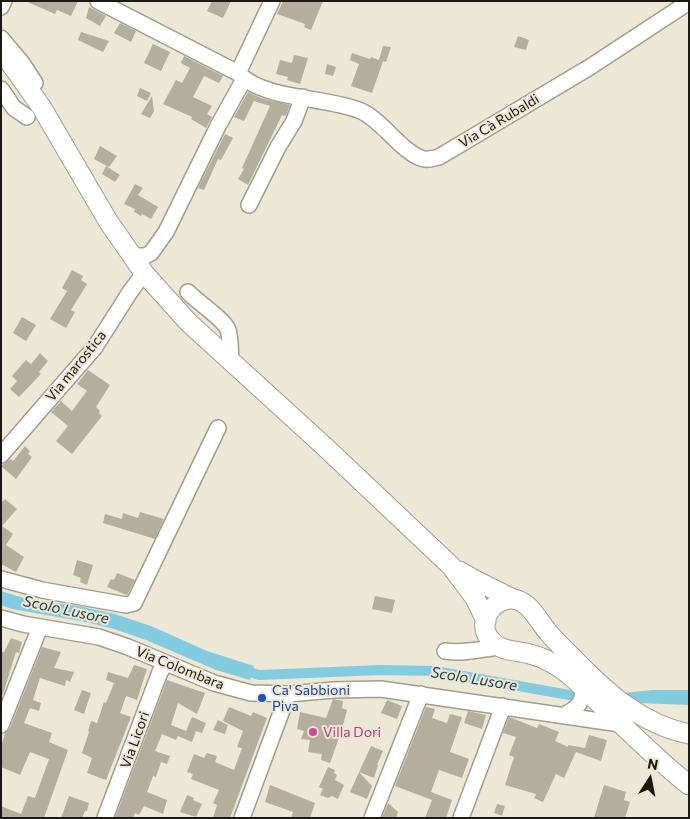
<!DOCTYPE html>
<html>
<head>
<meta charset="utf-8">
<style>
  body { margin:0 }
  #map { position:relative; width:690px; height:819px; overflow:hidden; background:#ede7d5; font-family:Commissioner,sans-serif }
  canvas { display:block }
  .frame { position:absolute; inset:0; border:2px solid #1c1913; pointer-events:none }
  .north { position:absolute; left:625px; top:754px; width:50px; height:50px; -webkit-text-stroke:4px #ede7d5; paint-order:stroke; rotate:11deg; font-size:14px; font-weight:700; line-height:20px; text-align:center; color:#1c1913 }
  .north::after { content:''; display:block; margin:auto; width:18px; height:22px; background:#1c1913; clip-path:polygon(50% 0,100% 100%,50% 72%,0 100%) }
</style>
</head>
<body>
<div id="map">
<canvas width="690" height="819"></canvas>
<div class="frame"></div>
<div class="north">N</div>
</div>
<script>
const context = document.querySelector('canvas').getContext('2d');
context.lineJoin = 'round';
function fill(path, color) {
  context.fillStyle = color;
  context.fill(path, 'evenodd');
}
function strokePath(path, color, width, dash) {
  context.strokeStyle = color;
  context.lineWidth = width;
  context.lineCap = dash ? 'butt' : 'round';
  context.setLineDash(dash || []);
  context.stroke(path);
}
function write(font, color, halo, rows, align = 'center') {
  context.font = font + ' Commissioner,sans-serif';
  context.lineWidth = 4;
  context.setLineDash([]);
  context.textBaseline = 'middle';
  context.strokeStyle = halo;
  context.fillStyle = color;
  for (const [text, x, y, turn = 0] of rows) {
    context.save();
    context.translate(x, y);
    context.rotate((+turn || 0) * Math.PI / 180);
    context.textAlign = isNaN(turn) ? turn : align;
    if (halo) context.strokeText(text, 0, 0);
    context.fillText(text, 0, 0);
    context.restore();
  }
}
fill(new Path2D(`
  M1 591 27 599 78 606 115 614 151 626 207 651 254 666 250 680 216 670 146 640 114 629 86 622 12 609 1 605Z
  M652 690H689V705L637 703 624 693Z`), '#83cce0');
strokePath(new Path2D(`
  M240 669 259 675 381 670 435 671 569 695 587 696`), '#83cce0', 10);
fill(new Path2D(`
  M25 1H78L71 16 57 10 55 14Z
  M212 1H231L223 18 207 11Z
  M283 1H323L311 30 304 27 305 24 277 14Z
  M89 7 106 16 100 26 86 18Z
  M120 23 136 31 131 42 114 33Z
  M81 32 109 41 103 52 78 40Z
  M518 36 529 40 526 50 514 47Z
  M153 44 170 52 161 71 144 63Z
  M383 46 391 47 386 62 383 61 372 93 351 86 359 64 350 60 352 53 370 59 371 57 379 60Z
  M294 55 308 58 300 84 287 80 288 77 276 74 280 60 292 63Z
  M184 56 223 76 219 83 204 76 193 97 212 106 207 114 212 117 206 128 191 119 192 117 163 104 176 80 182 83 190 68 181 63Z
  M327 64 336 67 333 76 325 74Z
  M140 88 151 93 147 101 137 96Z
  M248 92 261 98 290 105 286 116 282 115 248 185 238 179 244 169 242 168 270 106 254 101 244 121 234 117Z
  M152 96 154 111 150 118 141 114Z
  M225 134 233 138 221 160 218 159 204 190 198 188Z
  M100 146 117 156 109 167 94 159Z
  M106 166 120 175 115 182 102 174Z
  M135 184 143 188 138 195 158 207 151 219 142 214 141 216 134 212 135 209 124 204Z
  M72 270 83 276 81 280 87 284 71 310 75 312 66 328 50 319 67 291 62 288Z
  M22 317 36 325 26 341 13 333Z
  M40 353 48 361 39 372 41 374 19 397 10 389 17 381 12 376 26 360 31 364Z
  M88 370 110 385 96 407 100 411 99 413 102 416 72 454 56 441 68 426 51 412 61 401 72 411 87 391 77 384Z
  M25 446 30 451 28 454 32 457 16 479 1 466 10 459 13 461Z
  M5 499 17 509 2 526 13 534 6 545 24 557 16 572 1 564V503Z
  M140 512 164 519 155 539 103 523 105 514 122 519 123 513 138 518Z
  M77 560 93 565 87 585 80 582 81 578 73 575Z
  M117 573 135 580 127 595 107 587 111 579 114 580Z
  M375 596 395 600 392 613 372 609Z
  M11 638 22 642 19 653 16 652 3 694H1V652H4Z
  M42 647 61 652 54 668 74 672 70 682 66 680 65 686 40 678 33 700 41 703 39 711 30 708 24 723 52 733 49 742 68 750 44 818H1V806L21 814 28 796 35 798 49 759 30 752 20 775 1 767V747L5 733 10 728Z
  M134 665 147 669 137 700 126 696 120 713 131 717 106 780 87 773 92 758 82 753 89 732 88 731 91 721 97 723 104 702 106 703 114 683 106 680 108 672 128 678Z
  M167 680 205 693 197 714 178 703 171 725 186 731 192 717 206 723 202 733 196 731 192 742 178 736 176 740 162 734 155 751 170 756 167 764 161 762 156 777 153 776 147 792 167 800 163 814 144 806 139 815 135 813 133 818H115Z
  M82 690 91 693 84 714 74 710Z
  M333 699 343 701 342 708 347 710 342 729 330 763 321 760 322 754 308 752 310 740 301 739 304 731 297 729 300 712 326 718Z
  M387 700 402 706 397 719 381 713Z
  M229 707 251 716 253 712 267 718 230 818H213L217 805 213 803 219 790 191 779 193 774 187 772 194 754 204 758 207 753 217 756 215 762 234 770 242 748 237 747 243 731 223 721Z
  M426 707 435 709 432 718 447 723 450 714 462 717 450 752 469 759 462 778 439 770 431 792 452 800 446 818H425L432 800 395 786Z
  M468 711 486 715 482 729 464 723Z
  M509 717 537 728 539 724 559 732 555 741 568 747V745L585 748 589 735 607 740 601 761 576 752 564 778 556 774 543 802 534 798 536 794 505 785 514 757 509 755 516 737 503 733Z
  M218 720 228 725 225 734 213 730Z
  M371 746 383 751 377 765H378L374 778 359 772 372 786 367 799 350 792Z
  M328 767 335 770 334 773 337 775 335 780 344 785 338 799 332 796 328 798 320 795 323 789 319 787Z
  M270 785 315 803 310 818H291L293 812 265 802Z
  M604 785 626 792 624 800 630 802 625 818H594Z
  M187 795 194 798 193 800 202 804 196 817 180 812Z
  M69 796 89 803 87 811H85L82 818H61Z
  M388 803 398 812 396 818H382Z
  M497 804 505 806 502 816 494 813Z`), '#b4ae9d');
const minor = new Path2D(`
  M98 1 238 73C265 101 326 96 361 111 382 120 404 155 424 159 429 160 434 158 439 157L590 67 689 2
  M1 7 4 1
  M1 38 22 63 35 83
  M238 73 272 1
  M1 89 14 108 27 117
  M249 205 278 147 294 121 303 97
  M131 256H145L151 253 166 232 218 126 244 79
  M188 292C196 301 225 320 228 330 231 339 230 351 231 361
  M1 455 95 347 130 292 144 273
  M1 579 42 590 126 605 134 603 218 428
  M1 618 23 624 99 637 128 647 214 683 251 693 288 694 334 690 381 689 620 724
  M445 651C464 654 481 649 500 647
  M564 715C576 709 585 702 582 687
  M1 725 40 627
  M105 818 160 672 166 663
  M242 818 288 694
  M372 818 421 694
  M461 818 501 712 502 706`);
const major = new Path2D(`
  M1 50 42 108 108 221 144 273 188 322 324 446 451 566 475 598 486 621
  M459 571 475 580 513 599
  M689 734C641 724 607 693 574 659 565 650 556 642 548 632 538 621 528 597 509 599 492 602 477 621 489 638 499 652 515 650 530 654 541 657 550 661 560 668 574 677 585 690 597 701 627 729 656 759 689 785`);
strokePath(minor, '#a39d8c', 18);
strokePath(major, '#a39d8c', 21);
strokePath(minor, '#fff', 15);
strokePath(major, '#fff', 19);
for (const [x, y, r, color] of [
  [262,698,5,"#1a4fb4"],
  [313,732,5,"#d1479c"]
]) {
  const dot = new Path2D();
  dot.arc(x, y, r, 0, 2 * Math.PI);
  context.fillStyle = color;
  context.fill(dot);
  strokePath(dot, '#ede7d5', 2);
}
write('14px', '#1c1913', '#ede7d5', [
  ["Via Cà Rubaldi",499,121,-31],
  ["Via marostica",76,366,-51],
  ["Via Colombara",180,668,22],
  ["Via Licori",135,740,-70]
]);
write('14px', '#164399', '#ede7d5', [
  ["Ca' Sabbioni",272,690],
  ["Piva",272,706]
], 'left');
write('14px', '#b23c85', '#ede7d5', [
  ["Villa Dori",323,732]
], 'left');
write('italic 15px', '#173b44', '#ede7d5', [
  ["Scolo Lusore",66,610,12],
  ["Scolo Lusore",474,679,9]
]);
</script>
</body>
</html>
